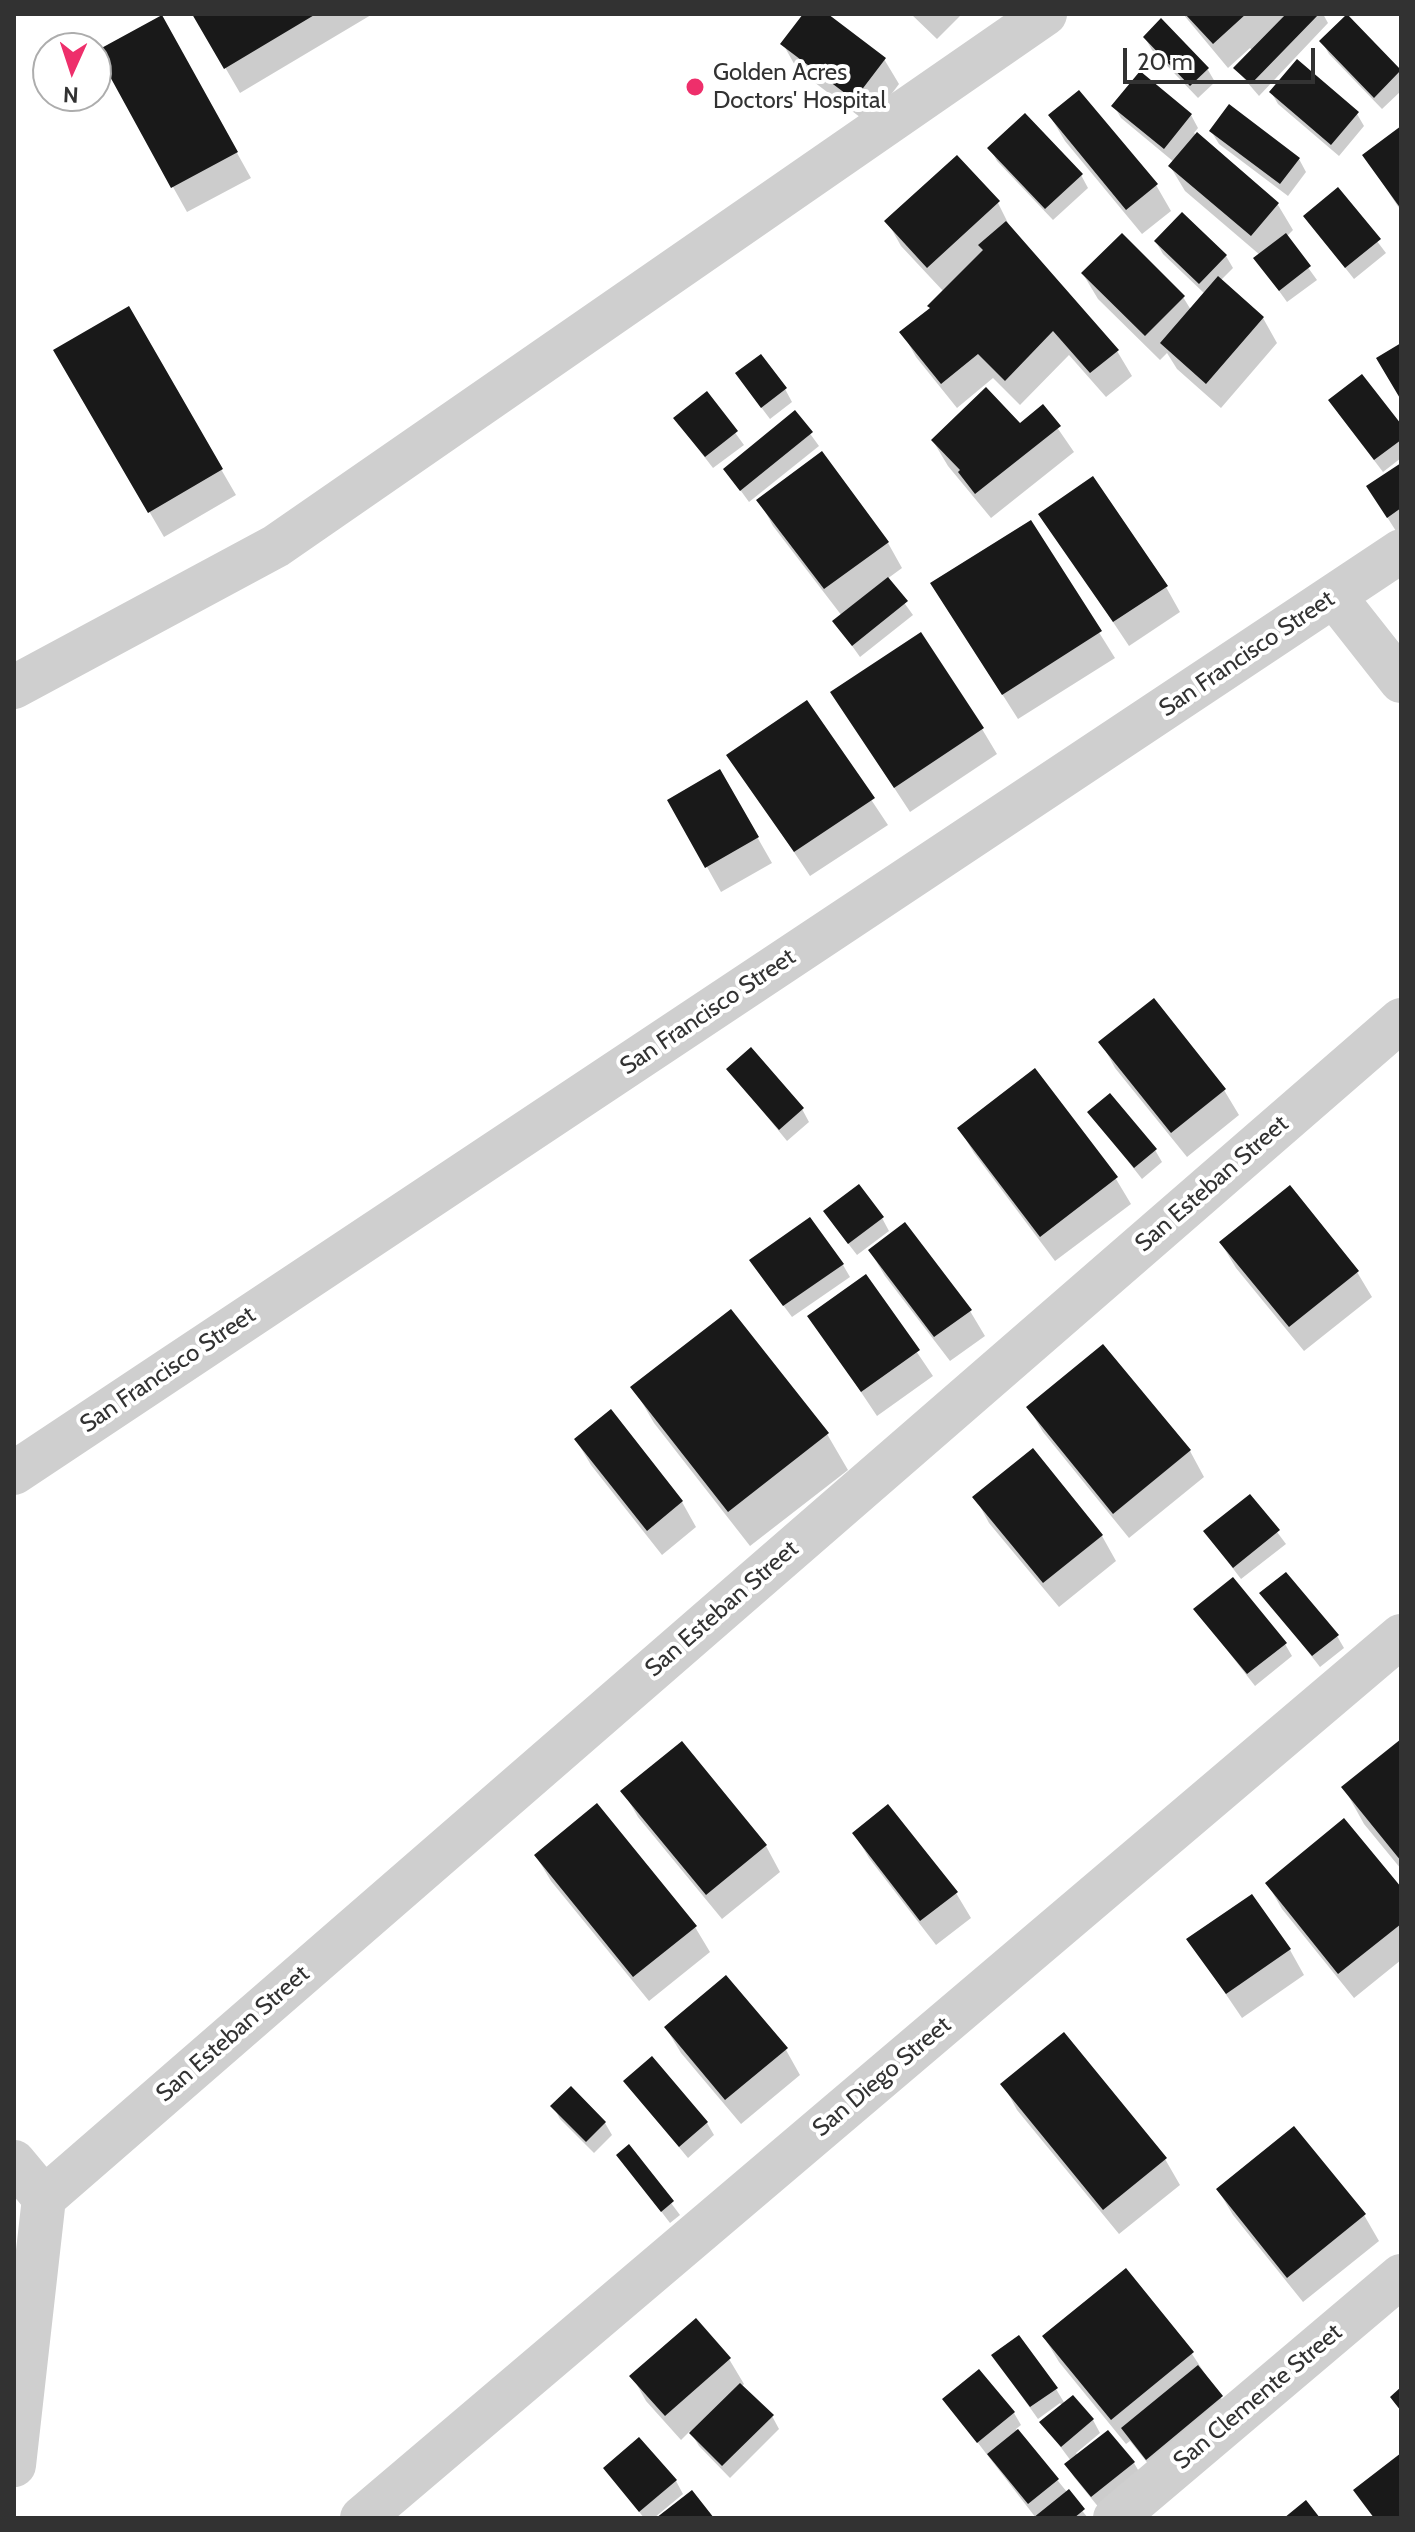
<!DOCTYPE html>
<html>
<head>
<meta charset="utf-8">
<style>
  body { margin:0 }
  #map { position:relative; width:1415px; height:2532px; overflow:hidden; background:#fff; font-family:Cabin,sans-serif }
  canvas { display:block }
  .frame { position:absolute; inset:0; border:16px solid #323232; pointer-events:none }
  .north { position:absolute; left:32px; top:32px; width:80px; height:80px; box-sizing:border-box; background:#fff; border:2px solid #adadad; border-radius:50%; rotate:183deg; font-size:22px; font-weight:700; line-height:32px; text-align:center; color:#323232 }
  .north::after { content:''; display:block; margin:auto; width:28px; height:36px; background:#ee2f6b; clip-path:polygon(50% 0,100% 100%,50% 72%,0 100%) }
  .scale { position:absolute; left:1123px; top:48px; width:192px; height:36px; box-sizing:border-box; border:4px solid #323232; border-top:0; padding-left:10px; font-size:24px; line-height:28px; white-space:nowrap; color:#323232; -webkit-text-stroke:6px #fff; paint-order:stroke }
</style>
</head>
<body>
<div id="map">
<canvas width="1415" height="2532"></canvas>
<div class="frame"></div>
<div class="north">N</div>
<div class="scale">20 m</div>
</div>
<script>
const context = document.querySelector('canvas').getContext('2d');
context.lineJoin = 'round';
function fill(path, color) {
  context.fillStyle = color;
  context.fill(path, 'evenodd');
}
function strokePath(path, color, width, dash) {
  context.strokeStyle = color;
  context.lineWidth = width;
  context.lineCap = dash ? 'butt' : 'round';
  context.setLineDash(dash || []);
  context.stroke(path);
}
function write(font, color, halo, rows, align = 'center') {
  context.font = font + ' Cabin,sans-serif';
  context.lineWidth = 8;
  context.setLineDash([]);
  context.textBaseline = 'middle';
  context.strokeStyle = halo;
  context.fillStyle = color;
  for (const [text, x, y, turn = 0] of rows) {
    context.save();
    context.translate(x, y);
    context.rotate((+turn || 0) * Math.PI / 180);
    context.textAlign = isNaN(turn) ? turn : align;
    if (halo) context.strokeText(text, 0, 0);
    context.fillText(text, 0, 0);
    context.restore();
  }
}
fill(new Path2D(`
  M194 14H370L371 15 240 93Z
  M806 14H825L884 59 899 84 869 124 797 69 783 44Z
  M911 14H962L937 39Z
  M1183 14H1323L1328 23 1259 96 1235 68 1253 51 1250 48 1228 68Z
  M161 17 251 178 187 212 173 187Z
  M1347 17 1401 73V91L1382 109 1329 54 1322 42Z
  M1161 21 1208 70 1215 82 1198 98 1152 50 1145 38Z
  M1271 92 1357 114 1364 126 1339 156 1278 104Z
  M1114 106 1191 115 1198 128 1194 133 1278 205 1293 230 1286 237 1317 280 1287 302 1256 259 1260 255 1185 191 1170 166 1174 162 1121 118Z
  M1050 116 1156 185 1171 211 1142 234 1065 141Z
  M1401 128V211L1364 155Z
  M1211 131 1299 159 1306 172 1288 196 1219 144Z
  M990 148 1081 175 1088 188 1053 220 997 161Z
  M957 158 998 203 1011 229 1117 351 1132 376 1106 397 1069 355 1020 405 993 378 957 408 916 357 902 332 932 309 944 292 901 246 887 221Z
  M1338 190 1386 253 1354 279 1305 217Z
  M1156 242 1226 256 1233 268 1220 281 1263 318 1277 343 1221 408 1177 369 1167 353 1160 360 1098 299 1083 274 1183 297 1191 310 1205 294 1163 254Z
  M128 309 236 495 164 537 56 351Z
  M745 386 785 389 792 402 770 419Z
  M707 394 744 445 713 468 675 419Z
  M1043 407 1074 452 991 518 948 466 933 441 1020 425Z
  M795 413 819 446 749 502 725 469Z
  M1338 413 1401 428V458L1383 472Z
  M1401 465V539L1368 487Z
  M759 500 888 543 902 568 887 579 913 615 860 657 835 622 842 616 773 526Z
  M1041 514 1166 587 1180 612 1129 646Z
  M1030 522 1115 658 1018 719 948 609Z
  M832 693 982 729 997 754 910 812Z
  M806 702 888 825 810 876 729 755Z
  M720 772 772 863 721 892 670 801Z
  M1101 1042 1224 1090 1239 1115 1187 1157 1115 1068Z
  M729 1070 802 1109 809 1122 787 1141Z
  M1035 1071 1116 1179 1131 1204 1055 1261 974 1153 959 1128Z
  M1090 1113 1155 1150 1162 1162 1142 1179Z
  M882 1218 889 1231 857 1255 833 1224Z
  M1221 1243 1357 1272 1372 1297 1304 1351 1236 1268Z
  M870 1251 970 1311 985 1336 950 1361 885 1276Z
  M843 1265 850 1277 792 1317 759 1273Z
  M866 1277 933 1376 877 1416 810 1316Z
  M731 1311 827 1434 848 1470 750 1546 654 1423 633 1387Z
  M1103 1347 1190 1451 1204 1477 1129 1538 1043 1432 1028 1407Z
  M576 1440 682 1502 696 1527 662 1555 591 1465Z
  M1250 1496 1286 1544 1241 1579 1205 1532Z
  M975 1497 1102 1536 1116 1561 1059 1607 989 1523Z
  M1262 1593 1337 1636 1344 1648 1320 1667Z
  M1196 1610 1285 1644 1292 1656 1255 1686Z
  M1401 1741V1869L1364 1824 1344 1788Z
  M682 1744 766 1846 780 1872 722 1919 638 1817 623 1791Z
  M597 1806 695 1927 710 1952 649 2001 551 1881 536 1856Z
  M854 1833 956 1893 971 1918 936 1945 869 1858Z
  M1267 1883 1401 1890V1960L1354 1998 1282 1909Z
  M1189 1940 1290 1950 1304 1975 1242 2018Z
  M666 2028 786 2050 800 2075 741 2124 681 2053Z
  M625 2082 707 2123 714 2135 688 2158Z
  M1003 2084 1165 2159 1180 2185 1119 2234 1017 2110Z
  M553 2106 605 2123 612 2135 594 2153 560 2119Z
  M1294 2129 1364 2215 1379 2241 1303 2302 1233 2215 1218 2190Z
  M629 2147 680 2215 670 2223 618 2155Z
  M1044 2337 1192 2354 1229 2410 1154 2471 1130 2441 1126 2444 1059 2362Z
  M729 2359 744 2384 741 2387 772 2416 779 2429 730 2478 699 2446 690 2431 681 2440 646 2401 632 2376Z
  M1001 2367 1056 2389 1065 2404 1073 2398 1093 2420 1100 2433 1076 2453 1078 2456 1134 2463 1141 2475 1100 2509 1074 2477 1067 2465 1071 2461 1042 2422 1062 2406 1060 2403 1038 2419Z
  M944 2399 1014 2413 1021 2425 1016 2429 1088 2518H1036Z
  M605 2468 676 2481 683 2494 654 2518H644Z`), '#0003');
fill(new Path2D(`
  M192 14H316L224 69Z
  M803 14H828L886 58 854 100 780 44Z
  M1185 14H1246L1213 44Z
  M1286 14H1319L1251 84 1233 68Z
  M1347 14 1401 70 1374 98 1319 41Z
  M162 15 238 152 171 188 96 51Z
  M1161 18 1209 68 1190 86 1143 37Z
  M1297 59 1359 112 1331 145 1269 92Z
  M1140 71 1192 114 1164 149 1111 106Z
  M1079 90 1158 184 1126 210 1048 115Z
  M1229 104 1300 158 1280 184 1209 131Z
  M1025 113 1083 174 1045 209 987 148Z
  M1401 126V209L1362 155Z
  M1197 132 1279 203 1251 236 1168 166Z
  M957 155 1000 201 927 268 884 221Z
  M1338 187 1381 239 1345 268 1303 216Z
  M1182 212 1227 255 1199 284 1154 241Z
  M1006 221 1119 350 1090 373 1053 331 1005 381 978 354 941 384 899 332 930 308 927 306 983 250 978 245Z
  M1122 233 1185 296 1145 336 1081 273Z
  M1286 233 1311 266 1279 291 1253 258Z
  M1218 276 1264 317 1206 384 1160 343Z
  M129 306 223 469 148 513 53 350Z
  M1401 343V400L1376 358Z
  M761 354 787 388 761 408 735 373Z
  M1362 374 1401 424V440L1374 460 1328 400Z
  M986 387 1020 423 1043 404 1061 426 975 494 958 472 960 470 931 440Z
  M707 391 738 431 705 457 673 418Z
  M795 410 813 432 740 491 723 469Z
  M822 451 889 542 824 589 756 500Z
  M1401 463V508L1387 518 1366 486Z
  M1093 476 1168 586 1113 622 1038 514Z
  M1031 520 1102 631 1002 695 930 583Z
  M888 577 908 601 852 646 832 621Z
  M921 632 984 728 894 788 830 692Z
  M807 700 875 798 794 852 726 755Z
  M720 769 759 837 705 868 667 800Z
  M1154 998 1226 1089 1171 1133 1098 1042Z
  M751 1047 804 1108 779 1130 726 1069Z
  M1035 1068 1118 1177 1040 1237 957 1128Z
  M1110 1093 1157 1149 1134 1168 1087 1112Z
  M859 1184 884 1217 848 1244 823 1211Z
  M1290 1185 1359 1271 1289 1327 1219 1242Z
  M810 1217 844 1264 783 1306 749 1260Z
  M905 1222 972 1310 934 1337 868 1250Z
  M866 1274 920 1350 861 1392 807 1316Z
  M731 1309 829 1433 728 1512 630 1387Z
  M1103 1344 1191 1450 1113 1514 1026 1407Z
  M611 1409 683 1501 647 1531 574 1439Z
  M1033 1448 1103 1535 1043 1583 972 1497Z
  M1250 1494 1280 1530 1233 1568 1203 1531Z
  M1286 1572 1339 1635 1312 1656 1259 1593Z
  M1233 1577 1287 1643 1247 1674 1193 1609Z
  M1401 1739V1861L1341 1787Z
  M682 1741 767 1845 706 1895 620 1791Z
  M597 1803 697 1926 633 1977 534 1855Z
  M888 1804 958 1892 920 1921 852 1833Z
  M1344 1818 1401 1887V1924L1338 1974 1265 1883Z
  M1252 1894 1291 1949 1226 1994 1186 1939Z
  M726 1975 788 2048 725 2100 664 2027Z
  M1064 2032 1167 2158 1103 2210 1000 2084Z
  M652 2056 708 2122 679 2147 623 2081Z
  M571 2086 606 2122 586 2142 550 2106Z
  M1294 2126 1366 2214 1287 2278 1216 2189Z
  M629 2144 674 2201 661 2212 616 2155Z
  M1126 2268 1194 2352 1111 2420 1042 2336Z
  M696 2318 731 2358 665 2416 629 2376Z
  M1019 2335 1058 2388 1030 2407 991 2355Z
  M1198 2365 1223 2396 1146 2460 1121 2428Z
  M979 2369 1015 2412 977 2443 942 2399Z
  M740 2383 774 2415 722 2466 689 2433Z
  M1401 2387V2411L1390 2397Z
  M1073 2395 1094 2419 1061 2447 1039 2422Z
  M1018 2429 1059 2479 1028 2504 987 2454Z
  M1108 2430 1135 2462 1091 2497 1064 2464Z
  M639 2437 677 2480 639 2512 603 2468Z
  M1401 2453V2518H1374L1353 2490Z
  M1069 2489 1085 2509 1074 2518H1033Z
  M692 2490 714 2518H656Z
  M1306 2500 1320 2518H1284Z`), '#191919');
strokePath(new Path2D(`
  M1334 596 1401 681
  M14 687 276 546 1045 14
  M14 1473 1401 551
  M14 2162 44 2198 14 2465
  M44 2198 1401 1020
  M362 2518 1401 1636
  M1115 2518 1401 2276`), '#cfcfcf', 44);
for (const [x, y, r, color] of [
  [695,87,10,"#ee2f6b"]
]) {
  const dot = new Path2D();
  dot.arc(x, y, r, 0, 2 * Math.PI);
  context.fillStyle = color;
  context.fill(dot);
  strokePath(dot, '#fff', 3);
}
write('24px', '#323232', '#fff', [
  ["Golden Acres",713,73],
  ["Doctors' Hospital",713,101]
], 'left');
write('24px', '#323232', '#fff', [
  ["San Francisco Street",1247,654,-34],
  ["San Francisco Street",708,1012,-34],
  ["San Esteban Street",1212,1184,-41],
  ["San Francisco Street",168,1370,-34],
  ["San Esteban Street",722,1609,-41],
  ["San Esteban Street",233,2034,-41],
  ["San Diego Street",882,2077,-40],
  ["San Clemente Street",1258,2397,-40]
]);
</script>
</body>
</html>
